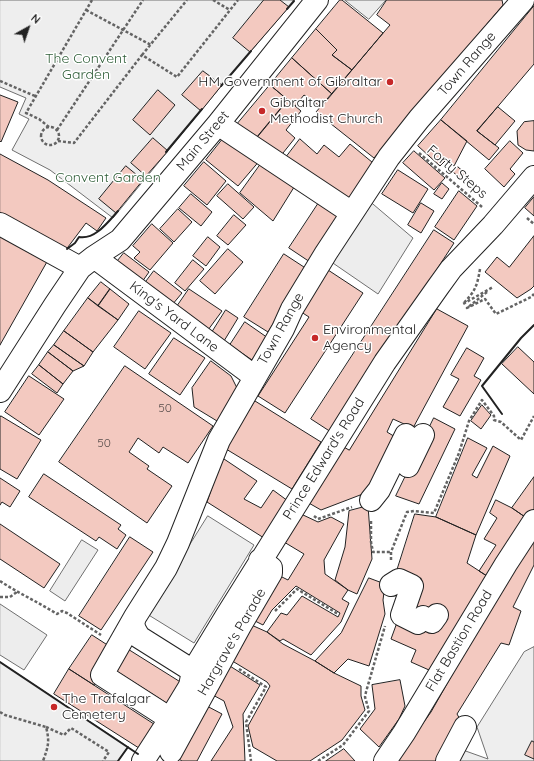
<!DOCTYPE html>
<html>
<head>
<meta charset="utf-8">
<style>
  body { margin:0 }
  #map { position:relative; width:534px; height:761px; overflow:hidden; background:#fff; font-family:Quicksand,sans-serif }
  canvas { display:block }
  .north { position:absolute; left:8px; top:8px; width:40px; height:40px; -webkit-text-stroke:3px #fff; paint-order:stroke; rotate:40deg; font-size:11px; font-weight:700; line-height:16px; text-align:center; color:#222 }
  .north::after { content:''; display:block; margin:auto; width:14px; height:18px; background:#222; clip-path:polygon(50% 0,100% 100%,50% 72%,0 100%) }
</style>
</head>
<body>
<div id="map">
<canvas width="534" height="761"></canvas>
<div class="north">N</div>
</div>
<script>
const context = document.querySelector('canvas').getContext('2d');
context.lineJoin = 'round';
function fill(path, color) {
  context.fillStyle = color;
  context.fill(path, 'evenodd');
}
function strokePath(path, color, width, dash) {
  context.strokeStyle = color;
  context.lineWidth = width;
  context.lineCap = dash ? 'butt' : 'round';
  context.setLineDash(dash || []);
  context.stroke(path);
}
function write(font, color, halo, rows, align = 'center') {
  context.font = font + ' Quicksand,sans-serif';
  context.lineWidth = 3;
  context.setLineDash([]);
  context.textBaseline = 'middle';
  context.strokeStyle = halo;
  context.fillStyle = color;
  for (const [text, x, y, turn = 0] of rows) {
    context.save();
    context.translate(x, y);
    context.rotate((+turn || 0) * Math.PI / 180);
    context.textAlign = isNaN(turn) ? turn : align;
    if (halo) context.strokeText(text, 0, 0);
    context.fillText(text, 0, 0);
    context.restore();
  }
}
const green = new Path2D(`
  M0 0H292L294 1 222 85 113 218 50 170 12 150 29 119 19 114 26 98 0 87Z
  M208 516 254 545 194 643 147 614Z
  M534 647V761H454L460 749 488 759 477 727 524 652Z
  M0 662 128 747 118 761H0Z`);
fill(green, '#eee');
strokePath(green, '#6f6f6f', 1);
const parking = new Path2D(`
  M345 0H386L369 19Z
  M367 199 413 238 378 294 327 259Z
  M82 540 98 550 65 601 50 591Z
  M0 604 47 635 24 670 0 655Z`);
fill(parking, '#ededed');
strokePath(parking, '#6f6f6f', 1);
const building = new Path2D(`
  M264 0H280L289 7 250 52 233 38Z
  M340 0H342L383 33 352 70 332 55 337 50 316 29Z
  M387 0H502L503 5 374 158 316 112 390 25 377 15Z
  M534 6V64L477 131 499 148 489 160 441 120Z
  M316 29 337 50 332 55 352 70 332 94 292 58Z
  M292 58 332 94 321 107 304 95 295 106 270 85Z
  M203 71 222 85 201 111 182 95Z
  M270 85 288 100 254 141 234 128Z
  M158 90 175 105 150 135 133 120Z
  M0 95 18 102 1 142 0 141Z
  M288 100 301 111 286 130 295 138 279 158 254 141Z
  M498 107 515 121 495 145 477 131Z
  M441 120 467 141 454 166 446 160 440 166 418 146Z
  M534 121V151L526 150 518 145 517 131 524 122Z
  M226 135 261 159 238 186 206 160Z
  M153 138 168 151 146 176 131 163Z
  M300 139 317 154 324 145 339 157 350 144 378 167 351 205 284 160Z
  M510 141 523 153 510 169 515 174 504 187 485 169Z
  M414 151 445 178 434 190 403 163Z
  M0 154 48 180 106 218 97 231 86 223 65 251 0 218Z
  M263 161 296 184 273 221 240 193Z
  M204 162 226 181 207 205 184 186Z
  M126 166 143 180 116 213 99 199Z
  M458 167 465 173 461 179 453 172Z
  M398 170 428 189 413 213 382 194Z
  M442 183 449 189 442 199 434 194Z
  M228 184 254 207 243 219 217 196Z
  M459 191 477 206 454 240 435 227Z
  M191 194 212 212 201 226 179 208Z
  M534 197V216L525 208Z
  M320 201 340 214 310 262 289 248Z
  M421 203 434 211 421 233 408 225Z
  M178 209 192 222 174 242 160 229Z
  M234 215 246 225 228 245 217 236Z
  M152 224 173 243 150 270 134 258 140 252 133 246Z
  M434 230 454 243 331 432 311 419Z
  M0 232 48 260 0 345Z
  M534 236V286L531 289 517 298 485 272 497 257 509 267Z
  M208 237 220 247 206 266 193 256Z
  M228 249 243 262 215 294 200 281Z
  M124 253 149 272 142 282 116 263Z
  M284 254 307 269 268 332 244 317Z
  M193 260 204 269 185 291 175 283Z
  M325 268 363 293 285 413 258 396 309 317 298 310Z
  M154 271 182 293 172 305 145 283Z
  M101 282 110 289 98 306 88 298Z
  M110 289 129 304 118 320 98 306Z
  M189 289 222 311 208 330 176 308Z
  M88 298 118 320 93 352 64 331Z
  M437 309 468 326 413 428 393 419 387 432 397 438 368 492 321 510 307 502 342 446 349 450Z
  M226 310 238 318 224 341 211 334Z
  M139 311 171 333 145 369 114 347Z
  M245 322 268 338 252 360 230 345Z
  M64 331 93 352 84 366 54 345Z
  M174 338 205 358 180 395 149 374Z
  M54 345 84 366 73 371 48 352Z
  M518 347 534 362V394L502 364Z
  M467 348 484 358 474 376 481 380 460 416 443 407 459 379 451 375Z
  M48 352 73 371 63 384 39 365Z
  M211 361 231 376 237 388 222 424 194 407 192 388Z
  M39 365 63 384 57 393 32 374Z
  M125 366 213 426 188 463 163 447 159 453 138 438 129 452 149 466 147 469 172 486 147 523 59 462Z
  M29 376 64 399 39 435 5 412Z
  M255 401 321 442 292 489 226 449Z
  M482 405 491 415 481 429 471 421Z
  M1 416 41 440 17 479 0 469V418Z
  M434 418 455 429 419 504 396 496Z
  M468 438 487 448 472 475 477 478 493 446 510 456 476 535 436 517Z
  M224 459 257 481 244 499 261 508 273 490 288 501 264 538 207 502 220 464Z
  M44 474 121 525 118 529 126 535 117 549 99 537 96 541 29 497Z
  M534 477V510L528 519 512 508Z
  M0 478 20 491 10 507 2 502 0 505Z
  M496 500 512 508 528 519 487 576 479 571 496 545 484 539 497 518 490 513Z
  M368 506 372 559 357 594 348 590 335 580 345 547 349 511Z
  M301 514 318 522 331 517 344 524 324 560 325 574 348 590 342 599 349 603 341 622 311 655 283 639 280 641 267 632 281 613 287 615 302 596 338 617 340 613 296 586 272 610 263 625 251 619 276 574 288 580 304 554 284 542Z
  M415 514 436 517 476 535 467 563 487 576 429 670 411 662 416 650 391 639 399 617 429 628H434L443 612 431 605 425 615 419 613 417 618 407 613 421 585 396 574Z
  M0 524 60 564 44 588 0 559Z
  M534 535V565L513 607 521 611 509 645 501 643 457 714 461 721 436 761H396L431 712 495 599Z
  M130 537 153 552 101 630 79 616Z
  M369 578 385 584 383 600 385 614 369 666 348 659 334 673 315 661 341 633Z
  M247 623 267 632 283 644 315 661 334 673 361 686V696L365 710 342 740 310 761H277L253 747 248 726 270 686 267 682 229 659Z
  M92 635 109 646 94 685 69 669Z
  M123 646 182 683 168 704 110 667Z
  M214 656 260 685 243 714 245 761H211L233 727 224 701 196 686Z
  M69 669 157 726 142 750 54 694Z
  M400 680 405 706 399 719 379 747 360 729 375 709 372 685Z
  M205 705 222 714 197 761H182L177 758Z
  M532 741 534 742V759L525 755Z
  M344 749 355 761H326Z`);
fill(building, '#f3c9c0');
strokePath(building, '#222', 1);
const minor = new Path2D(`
  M218 124 352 213
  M0 224 80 268
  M94 257 255 377
  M0 391 55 305 80 268 94 257 120 240 218 124 317 0
  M408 466 423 435
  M371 500 379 490 406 435
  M391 585 399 580 412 586 402 615 418 623 423 617 432 622 437 615
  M135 617 102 675 183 727
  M193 671 139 637 135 630 133 624 135 617 166 568 178 543 219 440 283 329 292 309 326 253 389 157 419 119 523 0
  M171 752 240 626 271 573V568L260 560
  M143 761 170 719 190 686 193 671 227 615 385 362 438 287 451 269 493 225 534 177
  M385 761 404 733 506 564 534 521
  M447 761 465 727`);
strokePath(minor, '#222', 24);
strokePath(new Path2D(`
  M213 0 230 10
  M86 10 151 45
  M142 55 187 0
  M0 81 35 96
  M41 136a9 9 0 1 1 18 0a9 9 0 1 1-18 0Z
  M49 127 39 119 26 113 92 0
  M57 130 143 0
  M58 141 74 143 142 55 177 77 238 0
  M419 153 482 207
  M527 218 534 224
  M480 269C477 287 475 291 463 304L493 287
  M487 292 467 308 485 299 496 314 531 297 534 294
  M314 516 318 519 352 507
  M371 521V542L373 552H391
  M391 560V552L407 512 414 511 434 513 459 453 469 421 482 400 494 416V420L501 422 521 440 534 416
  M0 581C18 593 38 602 57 614L62 611 67 613 101 635
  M0 597H10L17 592
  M275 611 297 589 338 614
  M239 669 266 687 246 722 251 761
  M0 712 5 715 46 727C50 742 48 747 43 761
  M46 727 64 735 71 728 109 752 103 761
  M318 761 343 745 369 711 365 697 366 692 385 626`), '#646464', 2.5, [3, 2]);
strokePath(minor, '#fff', 22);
strokePath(new Path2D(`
  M287 9 294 1
  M221 86 251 51
  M166 152 202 109
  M67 249 75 243 79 237C95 240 108 222 118 211
  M502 414 482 386 521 338 534 325
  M0 662 138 754
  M118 761 128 747`), '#222', 2);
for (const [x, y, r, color] of [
  [390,82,4,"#c62828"],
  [262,111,4,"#c62828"],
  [315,338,4,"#c62828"],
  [54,707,4,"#c62828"]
]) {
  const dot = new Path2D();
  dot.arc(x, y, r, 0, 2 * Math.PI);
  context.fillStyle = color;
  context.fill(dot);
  strokePath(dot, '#fff', 1.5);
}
write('12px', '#564c4a', null, [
  ["50",165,408],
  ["50",104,443]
]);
write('14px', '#2f5e38', '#fff', [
  ["The Convent",86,59],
  ["Garden",86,75],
  ["Convent Garden",108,178]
]);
write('14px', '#222', '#fff', [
  ["Town Range",467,64,-49],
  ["Main Street",203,141,-50],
  ["Forty Steps",457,172,40],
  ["King's Yard Lane",174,317,37],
  ["Town Range",281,329,-61],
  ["Prince Edward's Road",324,459,-58],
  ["Flat Bastion Road",459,641,-59],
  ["Hargrave's Parade",232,642,-60]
]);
write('14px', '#222', '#fff', [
  ["HM Government of Gibraltar",382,82,"right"],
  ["Gibraltar",270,103],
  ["Methodist Church",270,119],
  ["Environmental",323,330],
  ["Agency",323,346],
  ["The Trafalgar",62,699],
  ["Cemetery",62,715]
], 'left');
</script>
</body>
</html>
